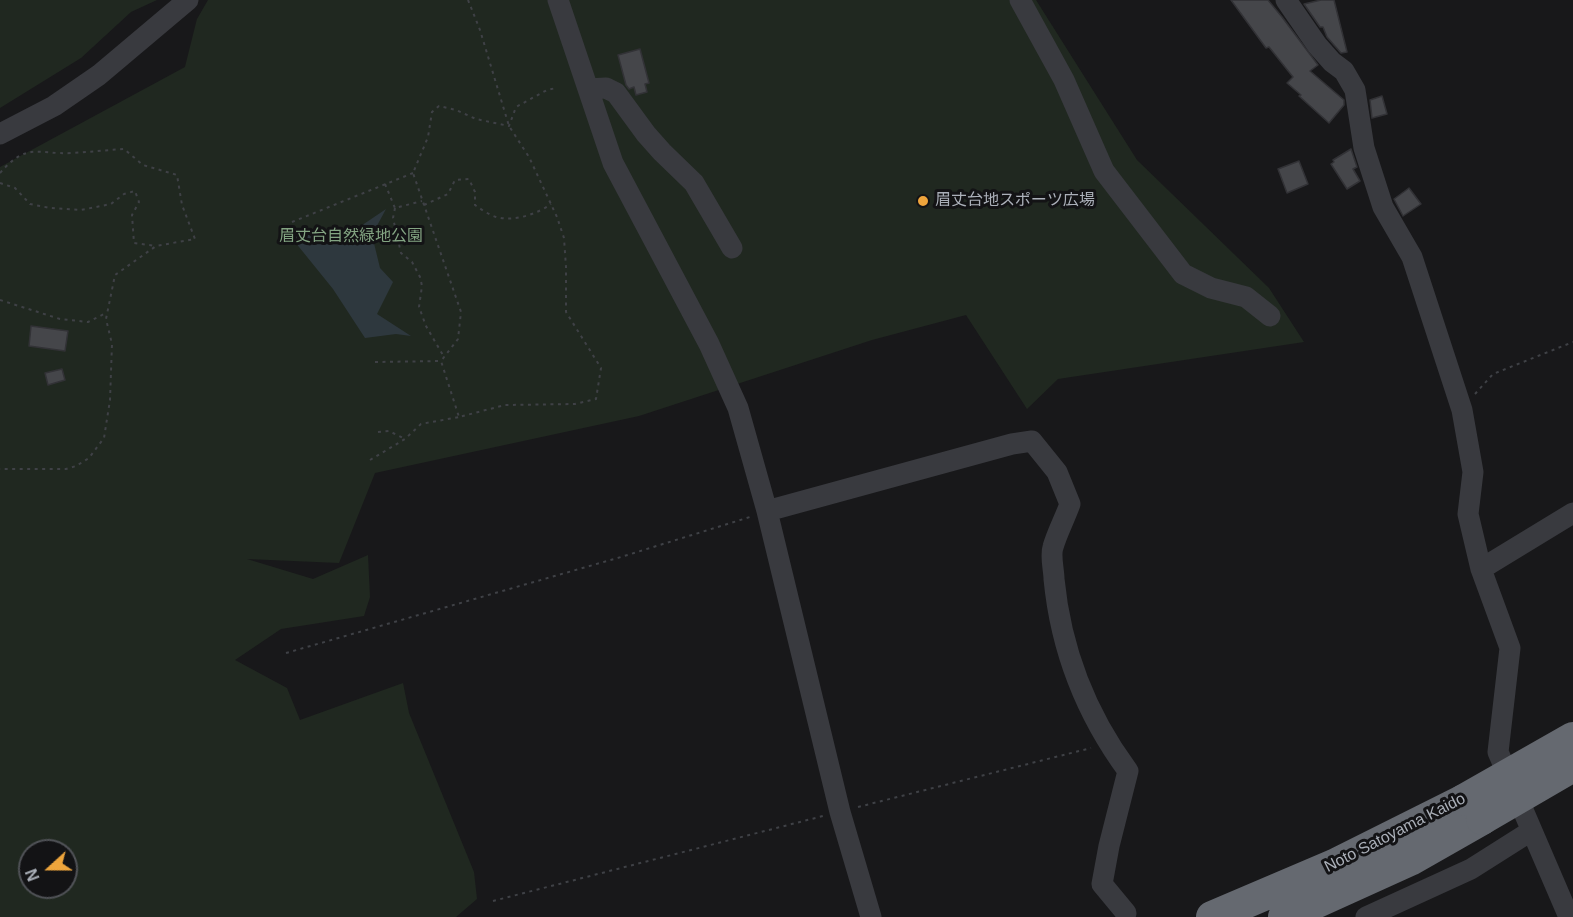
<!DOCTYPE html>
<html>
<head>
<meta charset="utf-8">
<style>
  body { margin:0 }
  #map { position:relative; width:1573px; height:917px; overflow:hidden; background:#18181a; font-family:Helvetica,sans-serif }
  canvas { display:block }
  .north { position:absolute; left:18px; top:839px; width:60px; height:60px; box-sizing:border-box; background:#131315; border:2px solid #505257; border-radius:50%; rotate:249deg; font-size:16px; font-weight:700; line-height:24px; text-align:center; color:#abb0b9 }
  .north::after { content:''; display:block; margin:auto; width:21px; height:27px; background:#eea53c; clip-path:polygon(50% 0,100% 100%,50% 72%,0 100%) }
</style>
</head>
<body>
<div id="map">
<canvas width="1573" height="917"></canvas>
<div class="north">N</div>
</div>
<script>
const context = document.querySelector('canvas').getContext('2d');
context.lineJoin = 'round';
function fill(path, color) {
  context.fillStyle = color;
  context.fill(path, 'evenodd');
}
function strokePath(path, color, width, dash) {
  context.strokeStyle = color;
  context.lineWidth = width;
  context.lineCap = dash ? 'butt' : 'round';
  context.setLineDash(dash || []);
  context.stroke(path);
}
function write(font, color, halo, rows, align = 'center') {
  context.font = font + ' Helvetica,"Noto Sans JP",sans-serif';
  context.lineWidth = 6;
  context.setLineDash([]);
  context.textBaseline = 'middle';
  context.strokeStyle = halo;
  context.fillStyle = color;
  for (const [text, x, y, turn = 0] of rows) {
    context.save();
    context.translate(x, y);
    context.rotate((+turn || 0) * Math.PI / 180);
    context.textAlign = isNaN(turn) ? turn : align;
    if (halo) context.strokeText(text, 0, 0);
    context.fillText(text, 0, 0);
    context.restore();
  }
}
fill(new Path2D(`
  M0 0H157L131 12 81 58 0 108Z
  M208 0H1036L1137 160 1269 288 1304 342 1058 379 1027 409 966 315 872 340 639 416 375 473 339 563 247 559 313 579 368 555 370 597 364 616 281 629 235 660 287 688 300 720 403 683 409 713 474 872 477 899 456 917H0V167L185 67 197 19ZM30 851H66V887H30Z`), '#202820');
fill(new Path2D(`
  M386 209 372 235 380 268 393 282 377 314 411 336 396 334 365 338 333 289 295 242 298 231 327 238 352 232Z`), '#2e383e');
const building = new Path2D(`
  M1231 0H1268L1282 17 1318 65 1310 71 1344 100V105L1329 123 1299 96 1301 95 1287 83 1293 77 1269 47 1266 48Z
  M1321 0H1334L1347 52 1341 53 1327 37 1323 27H1320L1304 4Z
  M640 49 649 83 645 84 647 92 636 95 634 87 629 89 626 85 618 55Z
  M1382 96 1387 114 1372 118 1370 100Z
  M1351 149 1357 167 1353 169 1360 181 1347 189 1331 164 1334 162 1333 160Z
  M1299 161 1308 184 1287 193 1278 169Z
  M1409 188 1421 204 1403 216 1394 199Z
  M31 326 68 331 65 351 29 346Z
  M62 369 65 380 48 385 45 373Z`);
fill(building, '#45464a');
strokePath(building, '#323236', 1.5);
strokePath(new Path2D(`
  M468 0 480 30 509 126 529 157 557 217 564 238 566 267V312L601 368 596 399 575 404 505 405 459 417 441 361 458 339 461 312 413 173 428 137 432 112 439 106 456 110 476 119 509 126 516 107 547 90 556 88
  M0 173C28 141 38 155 72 153 90 152 107 150 124 149L143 165 177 175 182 205 195 239 156 246 115 275 106 319 112 344 110 400 104 438 89 458 76 466 66 469H0
  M0 183 15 188 30 204 50 208 81 210 111 204 124 194 135 191 139 202 132 215 134 243 156 246
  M385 184 395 208 422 201
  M424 205 448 194 455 180 469 179 475 192V205C481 209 489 215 496 217 514 222 537 214 551 204
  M395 208 393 218 401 253 412 262 420 277 422 286 419 307 426 326 444 357
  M292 222 413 173
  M0 300 60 319 88 322 106 313
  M375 362 441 361
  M1475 394 1493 374 1573 342
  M378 432 389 431 405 439
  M370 460 405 439 421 424 459 417
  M286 653 621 557 750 517
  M858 807 1091 748
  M493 901 823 816`), '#3f4146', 2, [3, 4.5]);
strokePath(new Path2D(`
  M558 0 613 163 709 344 738 408 767 511 840 812 871 917
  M1020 0 1064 80 1104 171 1183 274 1211 288 1246 297 1270 316
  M1286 0 1317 45 1332 62 1344 71 1355 90 1364 148 1383 207 1412 257 1462 410 1473 472 1468 514 1481 569 1510 648 1498 752 1569 917
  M588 89 606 88 616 93 646 134 662 152 694 183 732 248
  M0 134 54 106 99 75 188 0
  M767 511 1012 444 1032 441 1057 472 1070 504C1065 518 1057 533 1053 547 1050 556 1054 570 1054 579 1061 651 1086 714 1128 771L1109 846 1102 884 1126 913
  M1481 569 1573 513
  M1366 917 1471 869 1531 831`), '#393a3f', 21);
strokePath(new Path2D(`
  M1212 917 1334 865 1464 800
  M1284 917 1410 860 1482 819`), '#656970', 32);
strokePath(new Path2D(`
  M1464 800 1573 738
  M1482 819 1573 766`), '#656970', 32);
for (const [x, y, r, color] of [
  [923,201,6,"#eea53c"]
]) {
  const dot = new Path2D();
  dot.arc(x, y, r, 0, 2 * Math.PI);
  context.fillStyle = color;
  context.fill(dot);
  strokePath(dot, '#131315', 2);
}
write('16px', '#abb0b9', '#131315', [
  ["眉丈台地スポーツ広場",935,201]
], 'left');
write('16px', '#83a482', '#131315', [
  ["眉丈台自然緑地公園",351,237]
]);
write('16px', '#abb0b9', '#131315', [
  ["Noto Satoyama Kaido",1395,833,-27]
]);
</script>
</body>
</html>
